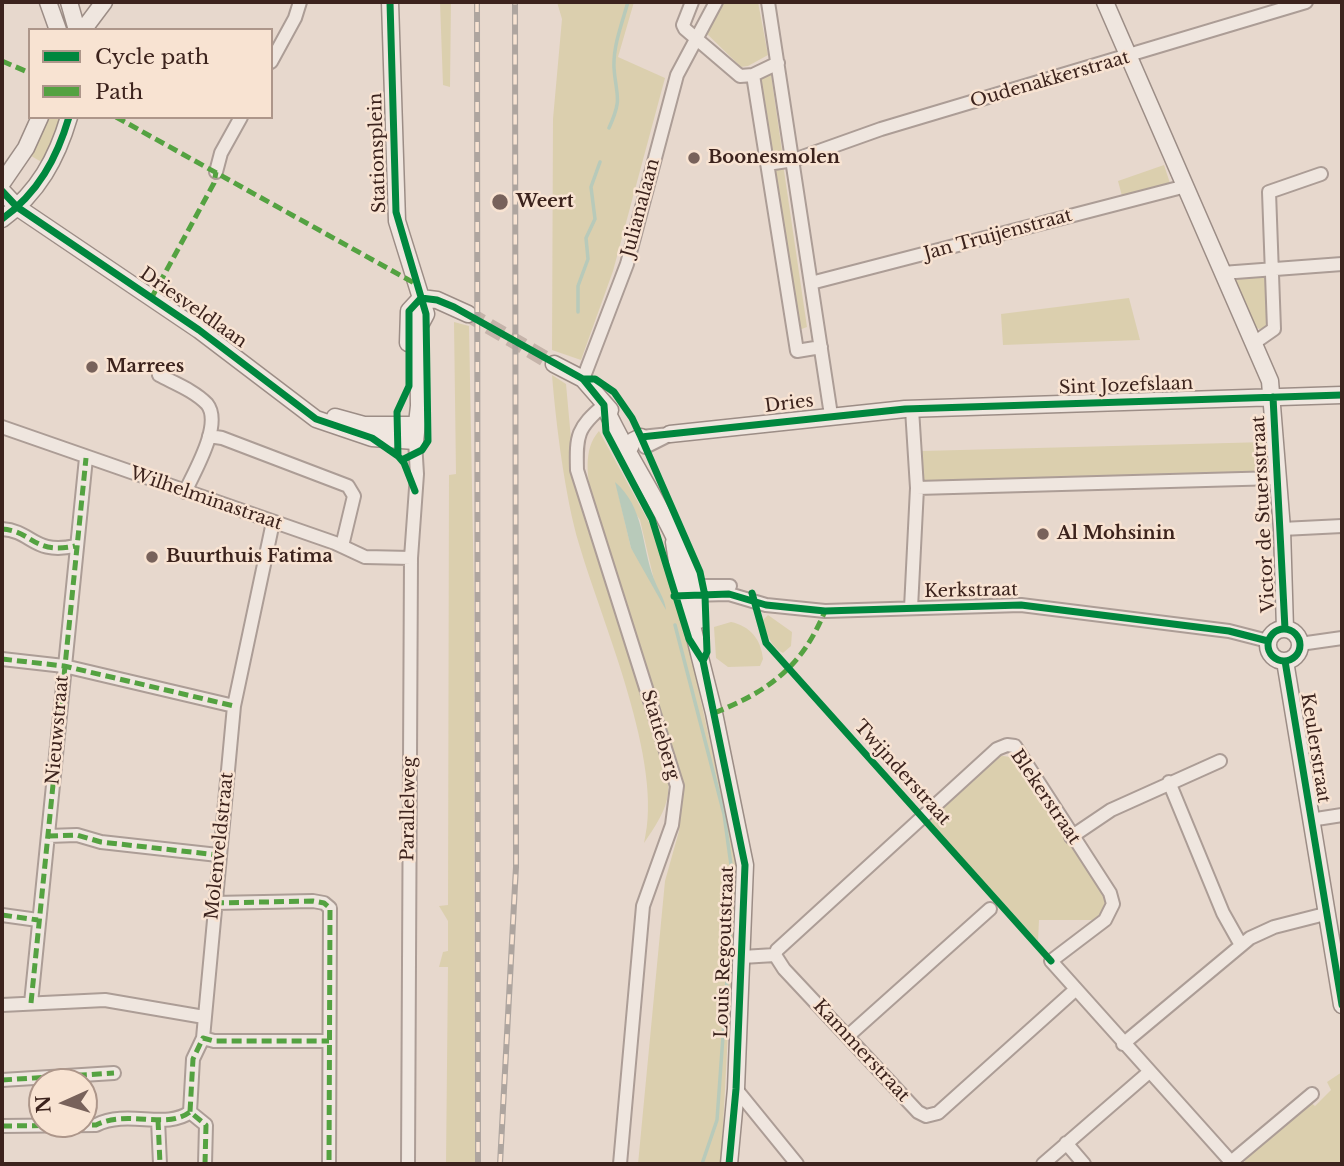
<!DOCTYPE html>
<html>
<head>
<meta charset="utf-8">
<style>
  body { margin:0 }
  #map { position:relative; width:1344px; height:1166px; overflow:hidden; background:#e7d8cd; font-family:"Libre Baskerville",serif }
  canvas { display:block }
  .frame { position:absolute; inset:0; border:4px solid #3c231d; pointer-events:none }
  .legend { position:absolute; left:28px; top:28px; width:245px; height:91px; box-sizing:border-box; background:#f8e3d2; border:2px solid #ad968a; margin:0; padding:9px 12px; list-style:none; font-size:21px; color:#3c231d }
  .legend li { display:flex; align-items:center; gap:14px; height:35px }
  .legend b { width:35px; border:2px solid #ad968a }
  .north { position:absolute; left:28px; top:1068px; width:70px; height:70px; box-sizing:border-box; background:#f8e3d2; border:2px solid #ad968a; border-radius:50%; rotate:266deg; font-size:19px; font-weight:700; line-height:28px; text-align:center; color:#3c231d }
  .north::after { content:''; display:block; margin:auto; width:24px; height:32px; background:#78625b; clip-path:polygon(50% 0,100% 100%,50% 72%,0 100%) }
</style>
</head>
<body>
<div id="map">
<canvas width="1344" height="1166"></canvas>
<div class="frame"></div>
<ul class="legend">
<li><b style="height:9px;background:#00873e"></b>Cycle path</li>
<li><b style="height:9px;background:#54a241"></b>Path</li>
</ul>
<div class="north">N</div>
</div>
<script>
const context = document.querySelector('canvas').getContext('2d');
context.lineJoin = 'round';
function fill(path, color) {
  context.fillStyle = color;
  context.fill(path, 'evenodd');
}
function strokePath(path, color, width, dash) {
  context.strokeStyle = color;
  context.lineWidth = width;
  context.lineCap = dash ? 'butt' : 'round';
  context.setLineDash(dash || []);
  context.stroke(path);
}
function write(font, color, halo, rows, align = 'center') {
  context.font = font + ' "Libre Baskerville",serif';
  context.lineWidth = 5;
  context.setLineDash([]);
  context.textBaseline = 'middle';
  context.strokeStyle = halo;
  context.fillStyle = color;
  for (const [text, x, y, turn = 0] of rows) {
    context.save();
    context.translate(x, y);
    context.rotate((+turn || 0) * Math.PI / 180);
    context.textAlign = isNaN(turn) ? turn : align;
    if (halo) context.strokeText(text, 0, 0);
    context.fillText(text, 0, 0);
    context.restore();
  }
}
fill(new Path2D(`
  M440 2H451L450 87 443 85Z
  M557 2H634L618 57 665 78 613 271 581 360 552 350 553 119 562 19Z
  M719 2H758L768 55 748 66 741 67 703 30Z
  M770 67 782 151 767 155 757 76Z
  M44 117H64L45 164 26 153Z
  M783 164 807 327 796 331 770 168Z
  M1164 165 1170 183 1122 196 1118 181Z
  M1266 275 1268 327 1260 329 1256 328 1235 278Z
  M1129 298 1140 340 1003 345 1001 314Z
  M454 322 469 326 474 596 475 1164H446L448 967H439L443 952 448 951V921L439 906 448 905 449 475 456 474Z
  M552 375 566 384 572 450 583 514 668 781C671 804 657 824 644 843 665 763 602 623 579 544 565 497 556 424 552 375Z
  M599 431 651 526 663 559 693 665 737 864 721 1164H638L665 881 679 831 682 785 592 501C588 478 582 450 599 431ZM616 484 640 520 654 580 631 548Z
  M1267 442 1271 473 923 482 922 451Z
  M768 615 792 632 791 646 783 653C771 647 766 634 763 620Z
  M731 622C750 626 761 639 763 659L760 666 728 667 716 658 714 627Z
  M997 755 1010 757 1105 896 1106 909 1094 920H1039L1038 941 927 818Z
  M1342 1072V1164H1244L1246 1157 1309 1101 1315 1106 1331 1090 1327 1082Z`), '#dbcfae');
fill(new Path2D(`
  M615 482C645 508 641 545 654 579 658 590 665 599 666 610L631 548Z`), '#b8caba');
strokePath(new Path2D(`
  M609 128C623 97 616 97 614 68 613 46 622 23 628 2
  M578 312V286L588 259 586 238 595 219 591 187 600 162
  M675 625 724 814 731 865V924L717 1120 702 1164`), '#b8caba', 3.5);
strokePath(new Path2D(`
  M468 314 554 364`), '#c5b4aa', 16, [16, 8]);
const street = new Path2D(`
  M692 2 683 25 685 29 740 76 753 75 797 351 821 347
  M768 2 831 415
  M271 62 295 18 300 2
  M753 75 778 63
  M767 164 794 160 881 129 1306 2
  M216 172 221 153 241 117
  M1222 273 1342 264
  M811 283 1186 186
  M1254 343 1274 329 1269 192 1321 174
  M159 375C174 383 195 391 207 404 223 424 194 472 185 492
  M583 379 627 264 677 75 716 2
  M604 405C577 428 576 435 577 470L677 786 672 825 643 906 620 1164
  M2 427 335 543 365 557 411 558
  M209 436 222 438 348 486 354 496 342 546
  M641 437 670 434
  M645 447 667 436
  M917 488 1278 478
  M2 529C33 531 33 555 75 546
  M1282 529 1342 526
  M688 592 695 586H730
  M687 595 729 594 766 605 825 611 1021 605 1229 631 1268 641
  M911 608 917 488 912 409
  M1300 644 1342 638
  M2 659 64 666 234 706
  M1169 782 1223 913 1241 945
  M1310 820 1342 815
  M48 836 77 835 101 842 218 855
  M1071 837 1111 810 1220 761
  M214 903 313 901 324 903 330 908 329 1164
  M2 915 38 920
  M775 955 777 950 997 749 1007 745 1015 746 1110 893 1113 904 1105 920 1051 961 1233 1164
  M742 957 775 955 784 969 918 1112 926 1116 938 1113 1075 990
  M31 1003 86 458
  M2 1005 105 1000 204 1017
  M848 1036 990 909
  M203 1038 214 1041H329
  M1123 1044 1250 938 1274 927 1325 914
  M2 1080 114 1073
  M736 1089 797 1164
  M158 1120 160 1164
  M2 1126 96 1125C128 1109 166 1130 190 1112
  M1066 1143 1084 1164
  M1231 1162 1312 1094
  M205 1164 206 1125 190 1112 193 1059 203 1038 234 706 273 522
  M408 1164 411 558 417 474 415 441
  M1043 1164 1148 1073`);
const secondary = new Path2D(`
  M48 2 58 30
  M69 2 77 30
  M390 2 397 221 426 314
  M1105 2 1270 381 1282 529 1285 629
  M83 30 104 2
  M2 183 26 148 40 117
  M2 191 17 207 199 330 316 419 372 438 415 441 419 406 418 329 426 314
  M2 219C38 193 57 158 69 117
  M421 298 437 300 468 314
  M408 343 409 311 421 298
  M554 364 583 379 610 410
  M604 405C635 476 692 541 699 620
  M335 417 364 425H416
  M670 434 905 409 1342 395
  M628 451 633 441 641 437
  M674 542 679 574 714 713 745 865 736 1089 729 1164
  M1268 645a16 16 0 1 1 32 0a16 16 0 1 1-32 0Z
  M1285 661 1342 1005`);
strokePath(street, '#ac9d96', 16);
strokePath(secondary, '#9c8d86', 19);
strokePath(street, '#efe6df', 12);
strokePath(secondary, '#efe6df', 16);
const rail = new Path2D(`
  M477 2 478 1164
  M500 1164 516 867 515 2`);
strokePath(rail, '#aea59f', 6);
strokePath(rail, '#f8e3d2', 3.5, [10]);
strokePath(new Path2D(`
  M2 61 30 73
  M116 117 416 284
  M152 297 214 183 216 172
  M2 529C33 531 33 555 75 546
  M2 659 64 666 234 706
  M714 713C769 691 802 667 825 611
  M48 836 77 835 101 842 218 855
  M214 903 313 901 324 903 330 908 329 1164
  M2 915 38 920
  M31 1003 86 458
  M2 1080 114 1073
  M158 1120 160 1164
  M2 1126 96 1125C128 1109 166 1130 190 1112
  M205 1164 206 1125 190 1112 193 1059 203 1038 214 1041H329`), '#54a241', 5, [10, 5]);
strokePath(new Path2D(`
  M390 2 396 212 426 314 428 441 422 450 402 460
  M2 191 17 207 199 330 316 419 372 438 398 456 404 463 415 491
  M2 219C38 193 57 158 69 117
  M421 298 437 300 454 307 583 379 604 405 606 432 652 519 689 639 703 661 745 865 736 1089 729 1164
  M583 379H595L614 392 632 418 641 437 700 572 705 596 707 652 703 661
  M1273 397 1285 629
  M641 437 905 409 1342 395
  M398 456 397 412 409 386V311L421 298
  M752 593 766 643 1051 961
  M674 596 729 594 766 605 825 611 1021 605 1229 631 1268 641
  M1268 645a16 16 0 1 1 32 0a16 16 0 1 1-32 0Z
  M1285 661 1342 1005`), '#00873e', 7);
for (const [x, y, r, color] of [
  [694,158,7,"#78625b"],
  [500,202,9,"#78625b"],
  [92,367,7,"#78625b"],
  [1043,534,7,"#78625b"],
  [152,557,7,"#78625b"]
]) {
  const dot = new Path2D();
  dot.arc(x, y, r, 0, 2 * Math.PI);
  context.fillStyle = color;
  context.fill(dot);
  strokePath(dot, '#f8e3d2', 2.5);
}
write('18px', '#3c231d', '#f8e3d2', [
  ["Oudenakkerstraat",1050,80,-16],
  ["Stationsplein",378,153,-92],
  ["Julianalaan",641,208,-75],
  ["Jan Truijenstraat",998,235,-15],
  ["Driesveldlaan",193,308,35],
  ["Sint Jozefslaan",1126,386,-2],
  ["Dries",789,404,-7],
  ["Wilhelminastraat",206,499,19],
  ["Victor de Stuersstraat",1264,514,-93],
  ["Kerkstraat",971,591,-1],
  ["Nieuwstraat",58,730,-85],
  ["Statieberg",660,735,73],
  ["Keulerstraat",1315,748,81],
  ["Twijnderstraat",902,773,48],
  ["Blekerstraat",1045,797,56],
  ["Parallelweg",409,809,-89],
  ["Molenveldstraat",220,846,-84],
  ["Louis Regoutstraat",725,952,-88],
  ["Kammerstraat",861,1051,47]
]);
write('bold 18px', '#3c231d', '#f8e3d2', [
  ["Boonesmolen",708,158],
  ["Weert",516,202],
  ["Marrees",106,367],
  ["Al Mohsinin",1057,534],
  ["Buurthuis Fatima",166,557]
], 'left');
</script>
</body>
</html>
